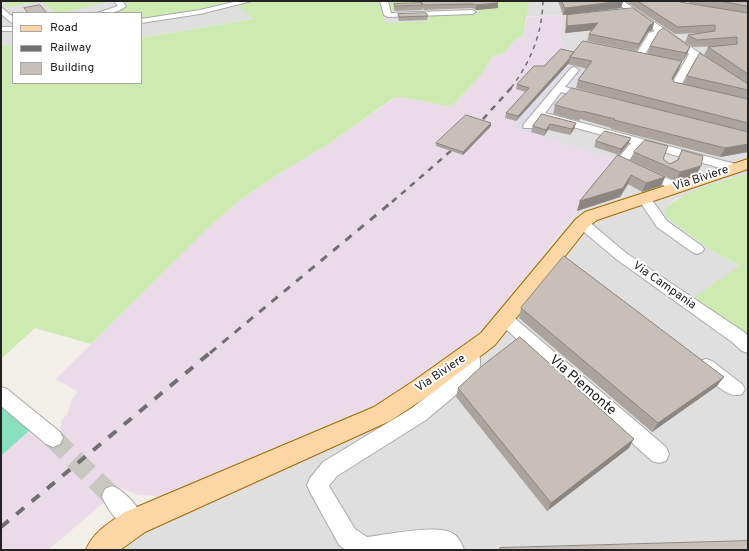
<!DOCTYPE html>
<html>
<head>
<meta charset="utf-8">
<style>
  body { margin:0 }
  #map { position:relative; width:749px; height:551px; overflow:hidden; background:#f2efe9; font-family:Overpass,sans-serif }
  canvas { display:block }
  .frame { position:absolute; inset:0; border:2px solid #222; pointer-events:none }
  .legend { position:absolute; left:12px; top:12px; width:130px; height:72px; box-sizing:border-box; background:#fff; border:1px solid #a7a7a7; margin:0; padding:5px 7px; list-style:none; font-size:12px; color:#222 }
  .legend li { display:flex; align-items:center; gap:8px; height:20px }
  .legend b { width:20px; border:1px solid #a7a7a7 }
</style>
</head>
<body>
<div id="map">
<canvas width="749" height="551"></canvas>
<div class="frame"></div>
<ul class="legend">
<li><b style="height:5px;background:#fcd6a4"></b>Road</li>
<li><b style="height:5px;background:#707070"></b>Railway</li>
<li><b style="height:11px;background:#c7bfb8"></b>Building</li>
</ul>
</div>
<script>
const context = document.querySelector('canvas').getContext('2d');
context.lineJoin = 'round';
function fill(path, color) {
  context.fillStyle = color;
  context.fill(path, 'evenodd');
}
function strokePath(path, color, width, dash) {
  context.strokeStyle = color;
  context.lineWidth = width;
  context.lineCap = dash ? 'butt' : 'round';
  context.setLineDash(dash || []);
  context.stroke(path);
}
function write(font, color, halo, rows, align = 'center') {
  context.font = font + ' Overpass,sans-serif';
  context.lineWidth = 4;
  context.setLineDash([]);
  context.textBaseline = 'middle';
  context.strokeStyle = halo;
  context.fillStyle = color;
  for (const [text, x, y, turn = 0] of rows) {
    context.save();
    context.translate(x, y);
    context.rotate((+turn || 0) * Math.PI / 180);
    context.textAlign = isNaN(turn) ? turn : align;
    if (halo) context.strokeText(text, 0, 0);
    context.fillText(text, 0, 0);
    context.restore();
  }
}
fill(new Path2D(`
  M1 1H253L238 5 253 19 141 38V13H13V46L1 45Z
  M379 1H748V174L725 180 675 199 665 209 666 217 708 248 740 266 748 338V550H118L151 525 156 496 172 492 382 401 459 349 493 319 617 161 512 126 560 41 563 23 561 15 384 23Z`), '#e0dfdf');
fill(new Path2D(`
  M561 15 563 23 560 41 574 56 513 126 618 161 577 211 493 319 459 349 382 401 172 492 156 496 138 495 121 488 48 550H1V456L31 429 45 444 61 431V421L68 413 71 400 78 392 56 379 209 227 240 200 280 173 327 145 393 99 401 97 447 106 453 105 482 74 492 57 504 53 516 39 523 36 527 17Z`), '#ebdbe8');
fill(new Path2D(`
  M9 1H110L63 13H55L42 2 5 7 3 5Z
  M123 1H243L197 11 141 20V13H105L125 6Z
  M253 1H379L385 23 430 21 428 16 480 13 474 4 395 7 397 13 390 11 388 1H529L523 36 516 39 504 53 492 57 482 74 453 105 447 106 401 97 392 99 327 145 280 173 240 200 209 227 91 344 35 328 1 359V45L13 46V83H141V38L253 19 237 5Z
  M748 174V338L692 299 740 266 708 248 666 217 665 209C684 190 722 181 748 174Z`), '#cdebb0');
fill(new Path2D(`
  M1 406 31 429 1 456Z`), '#88e0be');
fill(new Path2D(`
  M567 64 590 69 554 112 546 116 531 132 512 126Z`), '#dddde8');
strokePath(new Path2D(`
  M53 438 112 496`), '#c8c6c1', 20, [20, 10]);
const minor = new Path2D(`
  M114 1H122L126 6C120 13 106 13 97 13L118 6Z
  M238 1H252L200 14 141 23V19L200 10Z
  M380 1H388L391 13 472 10 476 12 472 14 388 17 384 15Z
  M614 1H623L748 86V94L696 59 681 85 693 88 694 90 693 92 672 89 670 87 689 54 661 34 655 37 643 58H637L635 56 649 33 655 31Z
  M1 7 13 17V24L1 14Z
  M1 27H13V31H1Z
  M574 67 579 70 565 87 592 94 593 96 588 99 561 92 545 113 739 165 741 168 735 172 641 146 628 161 680 184 682 187 680 190 676 191 617 165 615 162 631 143 540 118 532 128H524L523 126 524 124 571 68Z
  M644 195 649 196 667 221 702 246 704 249 702 252 697 254 692 252 657 227 638 199Z
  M582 219 587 220 626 253 744 332 748 336V353L742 351 732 342 616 259 577 226 575 223 577 220Z
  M505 313 511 315 666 447 669 454 666 461 659 463 652 461 499 323 497 319 499 315Z
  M471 346 477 348C481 356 481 369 477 377L426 420 337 476 329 486 355 529 367 537C385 535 437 524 452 533 458 536 462 544 464 550H346L339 545 310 492 307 485 310 478 323 462 412 408 462 369V353L465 348Z
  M706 359 712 361 742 384 745 389 742 394C728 400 711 380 700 371L697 366 700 361Z
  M1 387 7 389 60 432 63 438 60 444 53 447 46 444 1 406Z
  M112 486C126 491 140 509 146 522L143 530 135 533C121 527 107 510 102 496L105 489Z`);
const major = new Path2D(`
  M748 159V169L597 220 588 227 495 345 431 394 390 421 145 532 120 550H86C93 532 109 523 125 512L374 407 415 380 481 333 576 219 585 212Z`);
strokePath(minor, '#a9a9a9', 2);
strokePath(major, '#a06b00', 2);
fill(minor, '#fff');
fill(major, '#fcd6a4');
strokePath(new Path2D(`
  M511 88C531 61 542 34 543 1`), '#707070', 1.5, [4.5, 4.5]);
strokePath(new Path2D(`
  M475 128 512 87
  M392 202 460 143`), '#707070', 2.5, [6, 6]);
strokePath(new Path2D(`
  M210 353 393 201`), '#707070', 3, [8, 8]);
strokePath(new Path2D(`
  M1 527 211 352`), '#707070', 4, [10, 10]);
fill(new Path2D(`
  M418 1H496L498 3V8L476 10 472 8 424 10 422 8V10L395 11 394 9V4L419 3Z
  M558 1H623L621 8 573 14 654 23 652 30 648 32 636 51 587 41 589 34 592 30 565 33 566 21 567 15H563Z
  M625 1H680V2L720 9 689 3V1H748V152L720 157 611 129V128L580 119 579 121 553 114 555 105 628 102 576 88 578 80 587 69 568 64 569 63 516 121 505 118 506 113 526 92 516 89 517 84 544 66 574 52 682 61 679 69 673 79 674 82 683 84 687 76H735L704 55 708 47 721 46 693 47 685 42 688 35 703 33 675 34Z
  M398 14 428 16 427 20 399 21 398 18Z
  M650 46 690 47 687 54 683 61 647 54Z
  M542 114 576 123 574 129 570 135 548 130 544 136 531 132 533 126Z
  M491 126 463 155 436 146V143Z
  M631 138 628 144 619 155 594 147 596 141Z
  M682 150 697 174 676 181 630 160 634 152 663 159 670 164 677 160Z
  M618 155 665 177 661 186 642 192 628 184 620 197 577 211 580 201Z
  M521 308 717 386 652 432 519 318Z
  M458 388 629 448 547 511 456 397Z`), '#aba49e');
fill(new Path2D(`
  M623 1 621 8 563 15 565 8Z
  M498 3V8L476 10V5Z
  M598 23 596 30 565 33 567 26Z
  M654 23 652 30 648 32 636 51 639 44 650 25Z
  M690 47 687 54 683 61 686 53Z
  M570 58 569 63 516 121 518 116Z
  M682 61 679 69 669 86 672 78Z
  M491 123V126L463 155V152Z
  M576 123 574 129 570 135 572 129Z
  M550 124 548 130 544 136 546 130Z
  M631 138 628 144 619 155 621 149Z
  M748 144V152L720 157 725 148Z
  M701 166 697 174 676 181 680 172Z
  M631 175 628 184 620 197 577 211 580 201Z
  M665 177 661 186 642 192 646 183Z
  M724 377 717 386 652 432 658 423Z
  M634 439 629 448 547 511 551 503Z`), '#8b8681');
const building = new Path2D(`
  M421 1H496L498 3 476 5 473 4 424 5Z
  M562 1H623L565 8Z
  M638 1H680V2L748 13V74L708 47 737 44V37L697 40 688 35 715 31V25L678 27Z
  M720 1H748V6Z
  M421 3 422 5 395 6 394 4Z
  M40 5 47 13H28L24 8Z
  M633 8 654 23 650 25 639 44 589 34 598 23 567 26V15Z
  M426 13 428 16 399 17 398 14Z
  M664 28 690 47 686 53 650 46 659 31Z
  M583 41 682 61 672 78 674 82 748 99V123L578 80 592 61 570 57Z
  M561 49 574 52 570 57V58L518 116 506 113 529 88 517 84 534 66H544Z
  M700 53 748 84V90L687 76Z
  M572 88 748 132V144L725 148 614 120 615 119 582 111 581 112 555 105Z
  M542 114 576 123 572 129 550 124 546 130 533 126Z
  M466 115 491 123 463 152 436 143Z
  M605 131 631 138 621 149 596 141Z
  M645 140 668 146 663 159 670 164 678 160 682 150 703 156 701 166 680 172 634 152Z
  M618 155 665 177 646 183 631 175 623 188 580 201Z
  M564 256 724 377 658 423 521 308Z
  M520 337 634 439 551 503 458 388 482 366Z
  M748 541V550H500V548Z`);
fill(building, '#c7bfb8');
strokePath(building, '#8b8681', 1);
write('12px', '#222', '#fff', [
  ["Via Biviere",701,179,-18],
  ["Via Campania",664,286,35],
  ["Via Biviere",441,374,-34]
]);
write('14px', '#222', '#fff', [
  ["Via Piemonte",582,386,41]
]);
</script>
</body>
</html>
